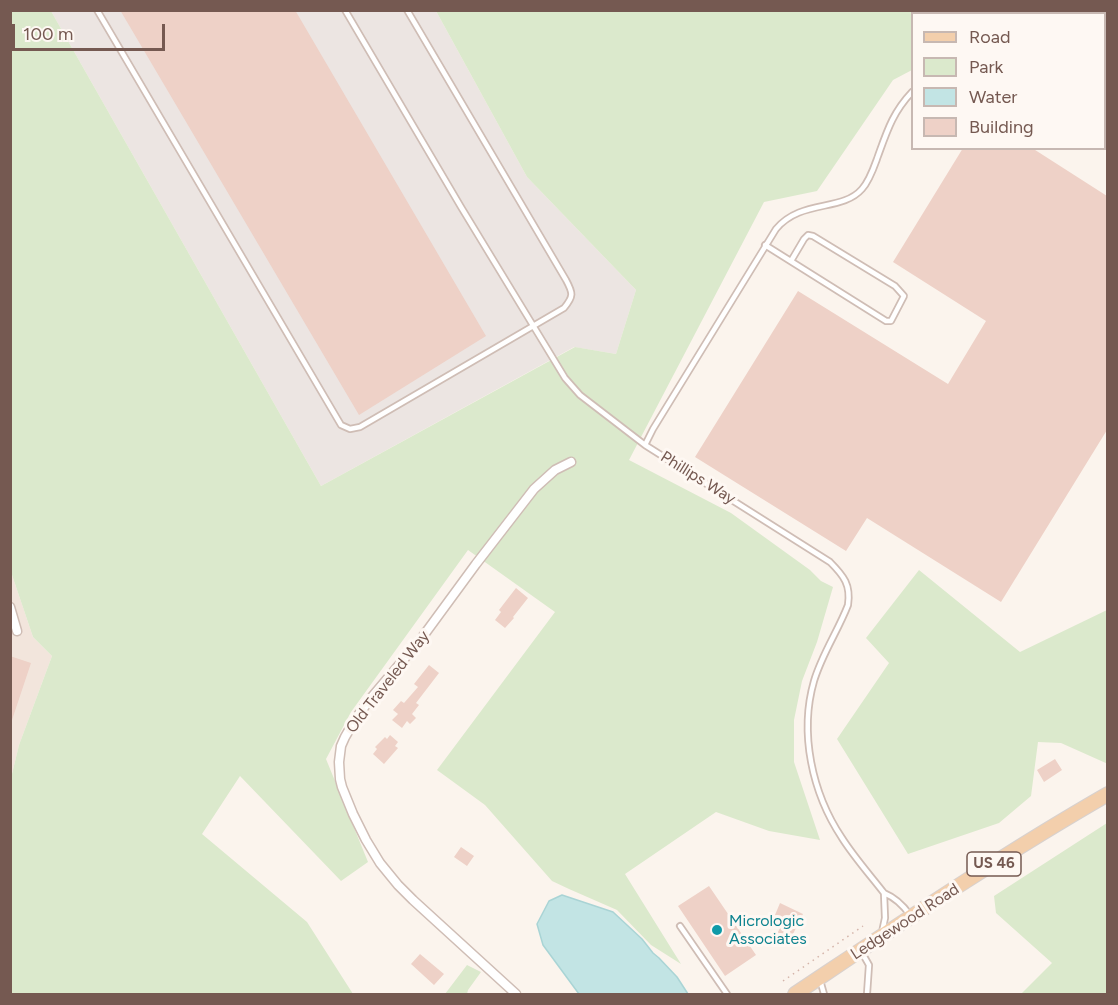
<!DOCTYPE html>
<html>
<head>
<meta charset="utf-8">
<style>
  body { margin:0 }
  #map { position:relative; width:1118px; height:1005px; overflow:hidden; background:#fbf4ed; font-family:Figtree,sans-serif }
  canvas { display:block }
  .frame { position:absolute; inset:0; border:12px solid #755951; pointer-events:none }
  .legend { position:absolute; left:911px; top:12px; width:195px; height:138px; box-sizing:border-box; background:#fef8f3; border:2px solid #c7b8b2; margin:0; padding:8px 10px; list-style:none; font-size:18px; color:#755951 }
  .legend li { display:flex; align-items:center; gap:12px; height:30px }
  .legend b { width:30px; border:2px solid #c7b8b2 }
  .scale { position:absolute; left:12px; top:24px; width:153px; height:27px; box-sizing:border-box; border:3px solid #755951; border-top:0; padding-left:8px; font-size:18px; line-height:21px; white-space:nowrap; color:#755951; -webkit-text-stroke:4px #fef8f3; paint-order:stroke }
</style>
</head>
<body>
<div id="map">
<canvas width="1118" height="1005"></canvas>
<div class="frame"></div>
<ul class="legend">
<li><b style="height:8px;background:#f3cfac"></b>Road</li>
<li><b style="height:16px;background:#dbe9cc"></b>Park</li>
<li><b style="height:16px;background:#c2e4e4"></b>Water</li>
<li><b style="height:16px;background:#eed1c7"></b>Building</li>
</ul>
<div class="scale">100 m</div>
</div>
<script>
const context = document.querySelector('canvas').getContext('2d');
context.lineJoin = 'round';
function fill(path, color) {
  context.fillStyle = color;
  context.fill(path, 'evenodd');
}
function strokePath(path, color, width, dash) {
  context.strokeStyle = color;
  context.lineWidth = width;
  context.lineCap = dash ? 'butt' : 'round';
  context.setLineDash(dash || []);
  context.stroke(path);
}
function write(font, color, halo, rows, align = 'center') {
  context.font = font + ' Figtree,sans-serif';
  context.lineWidth = 6;
  context.setLineDash([]);
  context.textBaseline = 'middle';
  context.strokeStyle = halo;
  context.fillStyle = color;
  for (const [text, x, y, turn = 0] of rows) {
    context.save();
    context.translate(x, y);
    context.rotate((+turn || 0) * Math.PI / 180);
    context.textAlign = isNaN(turn) ? turn : align;
    if (halo) context.strokeText(text, 0, 0);
    context.fillText(text, 0, 0);
    context.restore();
  }
}
fill(new Path2D(`
  M11 572 33 637 52 656 19 745 11 778Z`), '#f2e5dc');
fill(new Path2D(`
  M51 11H436L527 177 636 290 616 354 574 347 321 486Z`), '#ece5e2');
fill(new Path2D(`
  M11 11H51L321 486 575 347 616 354 636 290 527 177 436 11H1107V56L1105 54 1104 14H912V70L893 80 817 191 764 202 629 460 731 513 810 570 821 581 833 587 817 642 802 681 794 720V762L820 840 769 831 716 812 625 874 681 964 651 945 617 910 569 889 552 881 485 805 437 770 555 612 468 550 351 712 326 759 368 862 341 881 240 776 202 834 307 922 353 994H11V778L19 745 52 656 33 637 11 572Z
  M919 570 1020 652 1107 610 1108 764 1061 743 1038 742 1031 796 999 823 908 854 837 739 889 663 866 638Z
  M1107 823V994H1021L1052 963 996 913 994 896Z
  M467 965 481 972 468 990 467 994H445Z`), '#dbe9cc');
const water = new Path2D(`
  M562 895 613 912 642 939 653 953 659 958 677 977 688 994H579L543 945 537 924 549 901Z`);
fill(water, '#c2e4e4');
strokePath(water, '#a9d4d5', 1.5);
fill(new Path2D(`
  M120 10H295L486 336 359 415Z
  M963 148H1032L1107 196V430L1001 602 867 518 846 551 695 457 798 291 948 384 986 321 893 262Z
  M516 588 528 598 513 617 514 618 505 628 495 620 501 612 499 610Z
  M10 656 31 663 12 720H10Z
  M429 665 439 673 416 703 419 705 412 714 416 718 410 724 407 721 402 728 392 720 398 714 393 710 401 701 404 703 418 687 414 684Z
  M390 735 398 742 395 746 398 748 384 764 373 754 377 749 375 747 385 737 387 739Z
  M1055 759 1062 770 1044 782 1037 770Z
  M461 847 474 856 467 866 454 857Z
  M709 886 756 955 725 976 678 906Z
  M780 903 803 914 788 944 775 938 781 926 776 924 780 917 775 915Z
  M420 954 444 974 434 985 411 964Z`), '#eed1c7');
const service = new Path2D(`
  M97 10 341 425 350 429 360 427 564 308C574 296 573 293 566 280L407 10
  M345 10 461 207 565 378 580 395 645 445
  M765 245 886 321H891L904 296 895 286 813 236 808 235 804 239 791 261
  M910 915C903 905 896 898 884 893 870 875 854 857 842 838 812 793 799 733 814 681 822 654 838 631 848 605 851 585 844 576 830 562L645 445 653 429 776 229C801 199 842 212 862 189 870 180 874 167 878 156 887 131 893 112 912 92
  M680 926 727 994
  M882 932 885 918 884 893
  M861 951 869 965 867 994
  M820 980 824 994`);
const minor = new Path2D(`
  M10 607 17 631
  M516 994 413 900 398 885 380 863 366 840 353 814 342 787 340 779 339 762 341 746 345 737 356 718 371 698 421 639 476 564 534 489 555 470 571 462`);
const primary = new Path2D(`
  M795 994C897 926 1000 856 1108 794`);
strokePath(service, '#cfbdb5', 8);
strokePath(minor, '#cfbdb5', 11);
strokePath(primary, '#d8d1ce', 16);
strokePath(new Path2D(`
  M783 981 863 926`), '#d4b4a9', 1.5, [1.5, 4.5]);
strokePath(service, '#fff', 4.5);
strokePath(minor, '#fff', 8);
strokePath(primary, '#f3cfac', 14);
for (const [x, y, r, color] of [
  [717,930,6,"#0f9aa8"]
]) {
  const dot = new Path2D();
  dot.arc(x, y, r, 0, 2 * Math.PI);
  context.fillStyle = color;
  context.fill(dot);
  strokePath(dot, '#fef8f3', 2);
}
for (const [x, y, w] of [
  [994,864,54]
]) {
  const box = new Path2D();
  box.roundRect(x - w / 2, y - 12, w, 24, 4.5);
  context.fillStyle = '#fef8f3';
  context.fill(box);
  strokePath(box, '#755951', 1.5);
}
write('bold 15px', '#755951', null, [
  ["US 46",994,864]
]);
write('16px', '#755951', '#fef8f3', [
  ["Phillips Way",698,478,32],
  ["Old Traveled Way",388,682,-52],
  ["Ledgewood Road",905,922,-33]
]);
write('16px', '#0d838f', '#fef8f3', [
  ["Micrologic",729,921],
  ["Associates",729,939]
], 'left');
</script>
</body>
</html>
